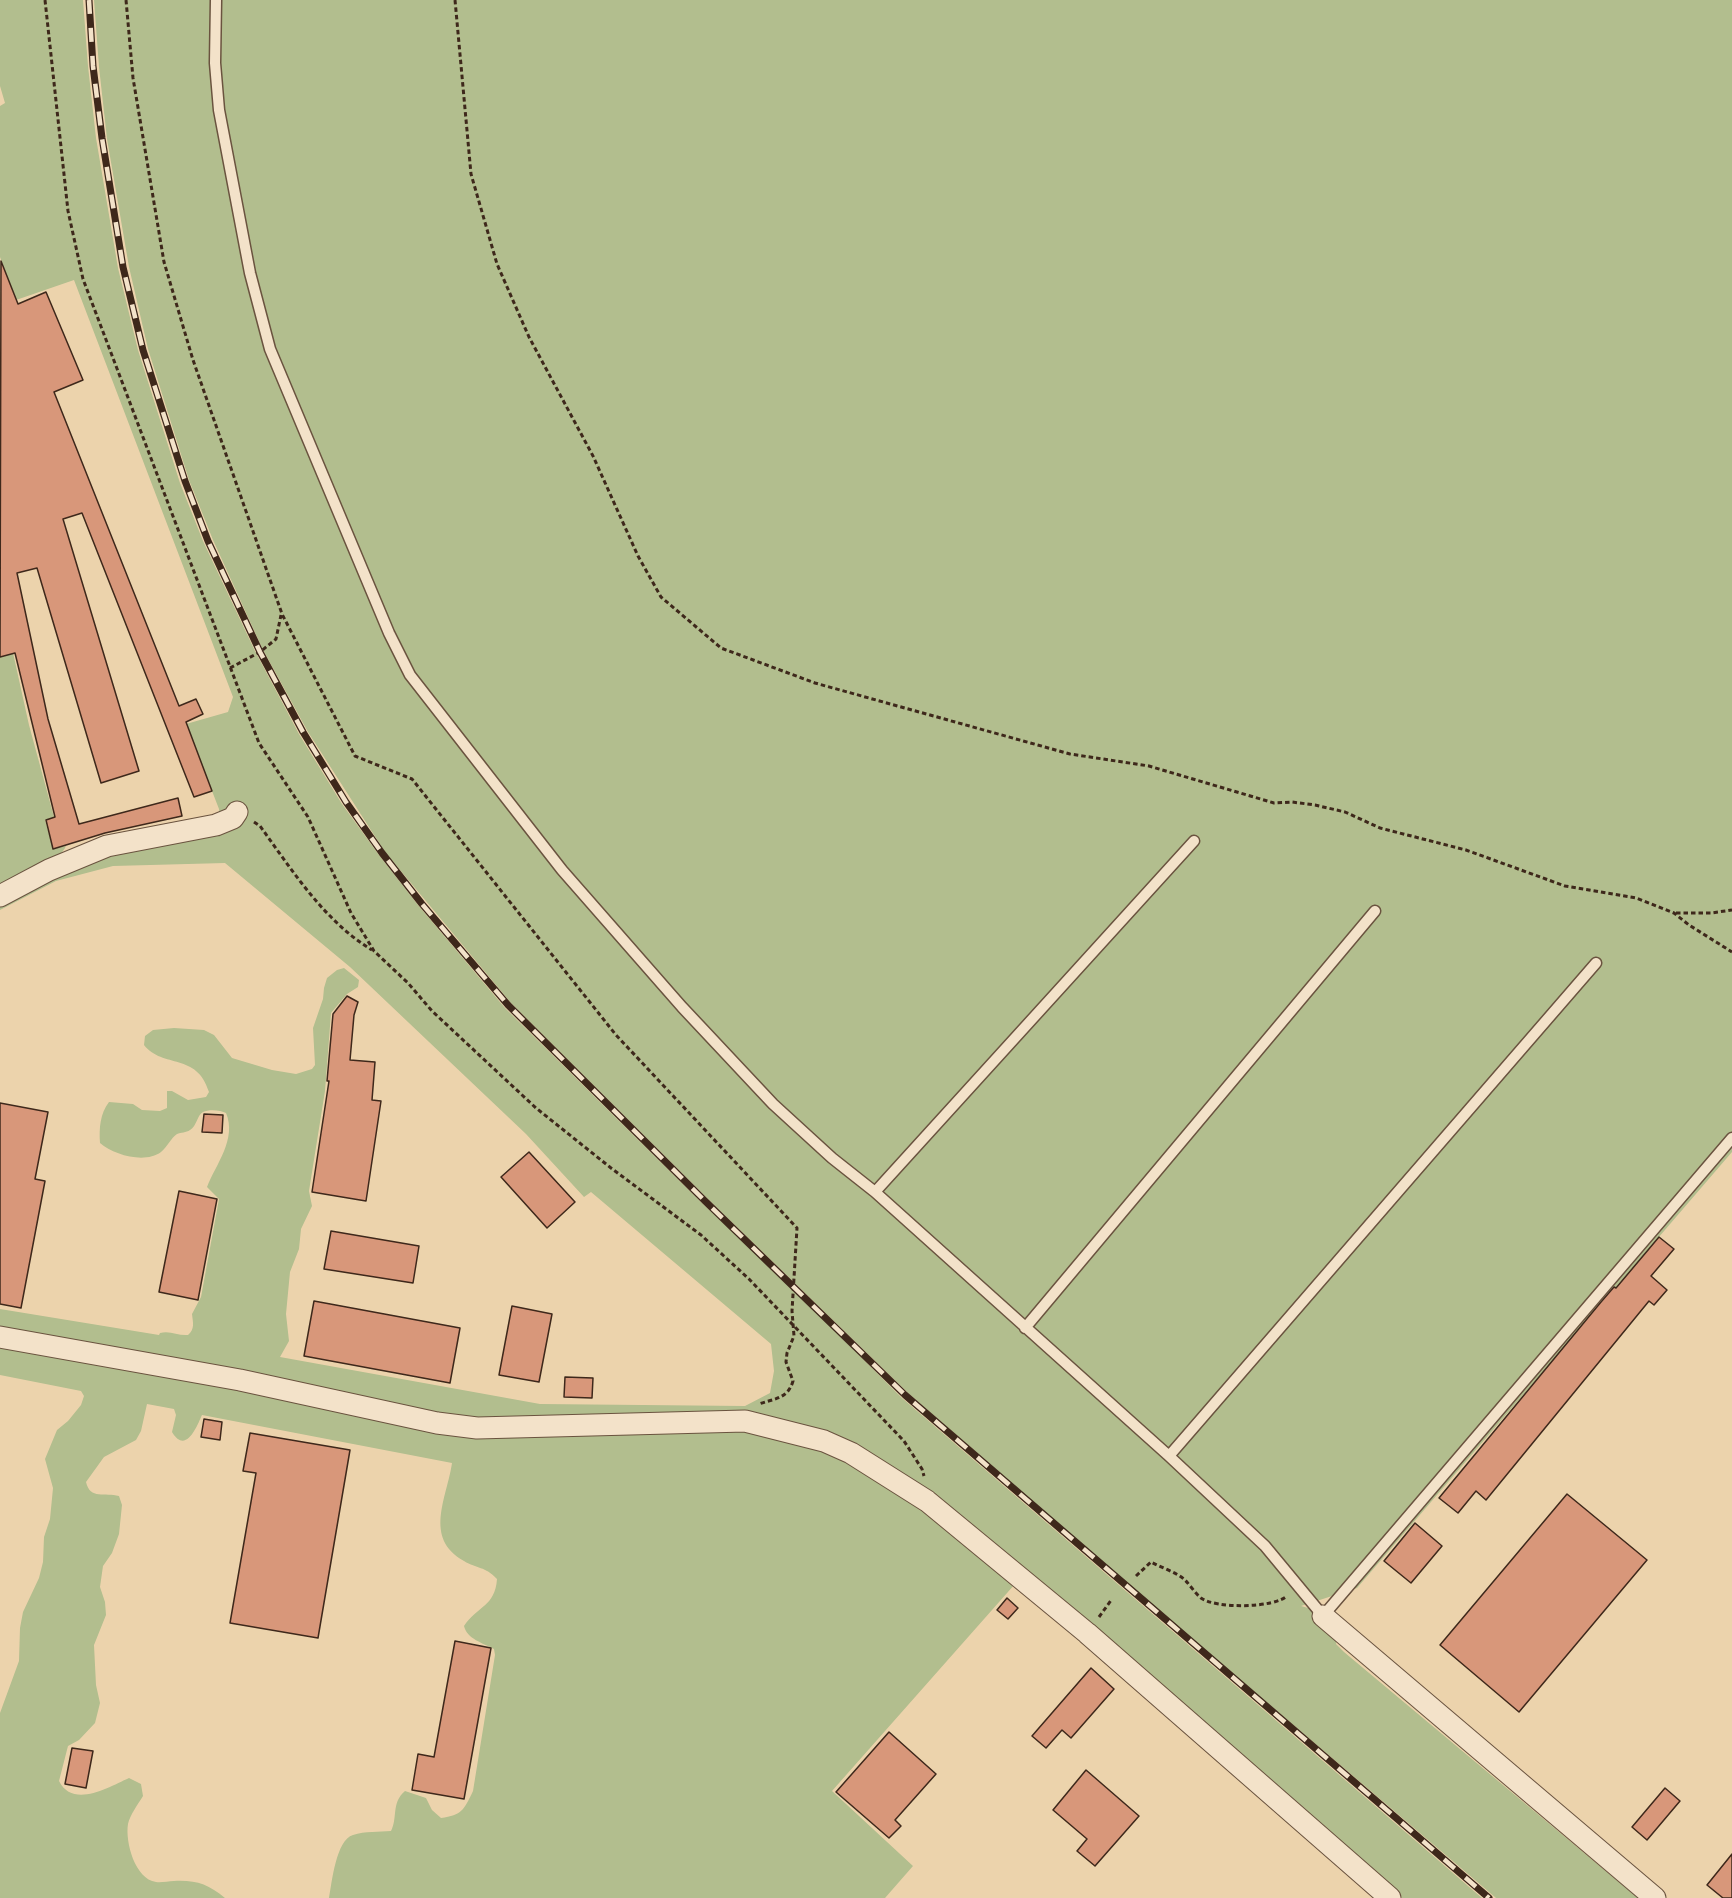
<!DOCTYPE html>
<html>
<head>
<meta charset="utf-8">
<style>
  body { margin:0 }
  canvas { display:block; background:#ecd3ac }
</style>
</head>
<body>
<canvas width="1732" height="1898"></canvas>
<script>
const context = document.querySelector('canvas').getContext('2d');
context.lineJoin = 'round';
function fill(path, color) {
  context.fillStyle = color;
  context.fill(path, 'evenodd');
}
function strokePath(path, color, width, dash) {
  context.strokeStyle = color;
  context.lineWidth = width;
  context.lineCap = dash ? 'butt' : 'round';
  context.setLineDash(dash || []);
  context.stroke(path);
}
fill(new Path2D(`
  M0 0H83L88 66 96 138 118 268 138 350 180 483 203 541 255 651 299 734 342 804 379 855 418 905 505 1008 702 1203 791 1287 902 1398 1482 1898H1402L1151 1681 936 1500 775 1422 482 1421 436 1414 0 1330V1309L159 1335 160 1333C170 1330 178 1336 188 1335 195 1329 193 1323 192 1314L201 1297 219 1199 207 1187C216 1164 237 1139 226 1113 221 1110 209 1109 203 1112 197 1115 197 1126 190 1130 186 1133 181 1132 177 1134 171 1138 167 1147 161 1152 145 1164 114 1155 100 1143 99 1128 100 1114 109 1102L133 1104 142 1110 160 1111 167 1108V1091H172L188 1100 206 1097 209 1092C197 1052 163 1069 144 1045L145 1036 153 1030 174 1028 204 1030 214 1035 232 1058 272 1070 296 1074 312 1069 315 1065 313 1028 323 999 324 988 327 978 337 970 344 968 359 980 358 987 347 994 331 1013 325 1091 309 1191 312 1206 301 1229 299 1249 290 1272 286 1314 289 1341 280 1357 540 1404 745 1406 770 1393 774 1371 771 1344 591 1192 584 1197 526 1134 350 967 225 863 113 866 56 881 0 910V901L76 862 221 829 219 809 186 724 228 712 233 697 74 280 16 300 0 257V106L5 103 0 86Z
  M94 0H1732V1152L1357 1588 1301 1606 1315 1610 1337 1638 1336 1644 1344 1652 1638 1898H1496L1161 1612 908 1393 708 1199 511 1003 385 852 308 732 262 648 213 540 189 480 148 349 129 267 107 139 99 67Z
  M0 594 29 725 54 817 45 820 53 849 66 846C61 861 15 880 0 888Z
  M0 1345 239 1388 436 1431 744 1428 822 1448 929 1511 1015 1584 832 1791 913 1866 885 1898H329C332 1882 336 1840 353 1835 365 1831 379 1832 391 1831 398 1817 391 1803 405 1791L426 1798 432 1810 441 1818C462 1815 464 1810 473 1791L495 1655 494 1649C483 1643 467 1639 464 1626 477 1606 495 1607 497 1579 485 1566 477 1569 464 1561 423 1538 447 1498 452 1463L202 1415C197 1426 186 1455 172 1432L176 1415 174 1409 147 1404 141 1431 136 1440 104 1457 86 1482C90 1500 105 1492 119 1496L122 1505 119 1534 112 1553 103 1566 100 1587 105 1602 106 1615 94 1645 96 1685 100 1703 95 1723 79 1740 68 1746 59 1781C73 1809 109 1787 129 1778L141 1784 143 1796C138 1804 130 1815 128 1824 125 1842 135 1879 156 1882 161 1883 168 1881 174 1881 196 1880 208 1884 225 1898H0V1713L19 1661 20 1628 23 1612 39 1578 43 1562 44 1537 50 1519 53 1488 45 1459 57 1430 68 1421 81 1405 84 1396 81 1391 0 1375Z`), '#b2be8e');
const building = new Path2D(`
  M1 261 18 304 46 292 83 380 54 392 179 706 196 699 203 714 186 722 212 791 194 797 82 513 63 519 139 771 101 783 37 568 17 573 48 719 79 824 178 798 182 816 105 833 53 849 46 820 55 817 15 653 0 657Z
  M347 996 358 1002 354 1015 350 1060 375 1062 372 1100 381 1101 366 1201 312 1192 329 1081H327L333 1014Z
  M0 1103 48 1112 35 1179 45 1181 21 1308 0 1304Z
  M204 1114 223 1115 222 1133 202 1132Z
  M529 1152 575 1202 547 1228 501 1177Z
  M179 1191 217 1199 198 1300 159 1292Z
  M331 1231 419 1246 413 1283 324 1269Z
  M1659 1237 1674 1249 1651 1276 1667 1290 1654 1305 1649 1301 1486 1500 1476 1491 1458 1513 1439 1498 1601 1302 1614 1287 1616 1288Z
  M314 1301 460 1328 450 1383 304 1356Z
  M512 1306 552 1314 539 1382 499 1375Z
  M565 1377 593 1378 592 1398 564 1397Z
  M204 1419 222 1422 220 1440 201 1437Z
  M250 1433 350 1450 318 1638 230 1623 256 1473 243 1471Z
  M1567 1494 1647 1560 1519 1712 1440 1645Z
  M1415 1523 1442 1546 1411 1583 1384 1561Z
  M1007 1598 1018 1608 1008 1619 997 1610Z
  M455 1641 491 1648 464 1799 412 1790 418 1754 434 1757Z
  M1091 1668 1114 1689 1071 1738 1062 1730 1046 1748 1032 1736Z
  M889 1732 936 1774 895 1820 901 1826 889 1838 836 1792Z
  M72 1748 93 1751 86 1788 65 1784Z
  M1086 1770 1139 1816 1095 1866 1077 1851 1087 1839 1053 1810Z
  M1665 1788 1680 1801 1647 1840 1632 1827Z
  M1732 1854V1898H1723L1707 1885Z`);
fill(building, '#d8977a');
strokePath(building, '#3e281b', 1.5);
const lane = new Path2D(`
  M216 0 215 63 219 110 250 273 270 349 389 633 410 675 562 870 682 1007 773 1104 832 1158 875 1192 1169 1456 1265 1546 1323 1616 1732 1138
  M875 1192 1194 841
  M1025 1328 1375 911
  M1169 1456 1596 963`);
const street = new Path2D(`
  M0 896 49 870 107 846 216 825 233 818 237 812
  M0 1337 240 1380 437 1423 477 1428 745 1421 824 1441 851 1453 927 1501 1087 1633 1390 1898
  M1323 1616 1655 1898`);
strokePath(lane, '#6a533f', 13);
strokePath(street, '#6a533f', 23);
strokePath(new Path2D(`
  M45 0 68 211 83 279 259 743 308 817 351 913 374 951 408 983 432 1011 536 1108 611 1168 701 1235 749 1279 904 1441 922 1469 924 1476
  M126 0 133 78 164 262 193 360 282 614 355 756 412 779 616 1035 797 1228 792 1311 794 1336 787 1353 786 1362 793 1381C788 1399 773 1399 759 1404
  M455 0 471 174 497 264 529 337 593 456 638 556 661 597 721 648 815 683 1070 754 1149 766 1274 803 1292 802 1315 805 1345 812 1380 828 1466 850 1565 886 1636 898 1674 913 1689 925 1732 952
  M230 668 260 652 276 639 281 615
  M254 822 260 826C292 870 324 921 372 950
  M1676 913H1711L1732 910
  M1136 1576 1151 1562C1162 1568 1176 1572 1185 1580 1190 1585 1195 1593 1201 1598 1216 1609 1274 1608 1287 1596
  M1099 1617 1112 1599`), '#3e281b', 3, [4.5, 3]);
strokePath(lane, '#f3e2c9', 10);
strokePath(street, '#f3e2c9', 21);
const rail = new Path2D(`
  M89 0 93 66 102 138 123 267 143 350 185 481 208 541 260 652 303 732 346 802 382 853 422 904 508 1005 705 1201 905 1395 1489 1898`);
strokePath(rail, '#3e281b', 7);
strokePath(rail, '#f3e2c9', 4.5, [14]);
</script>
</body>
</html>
